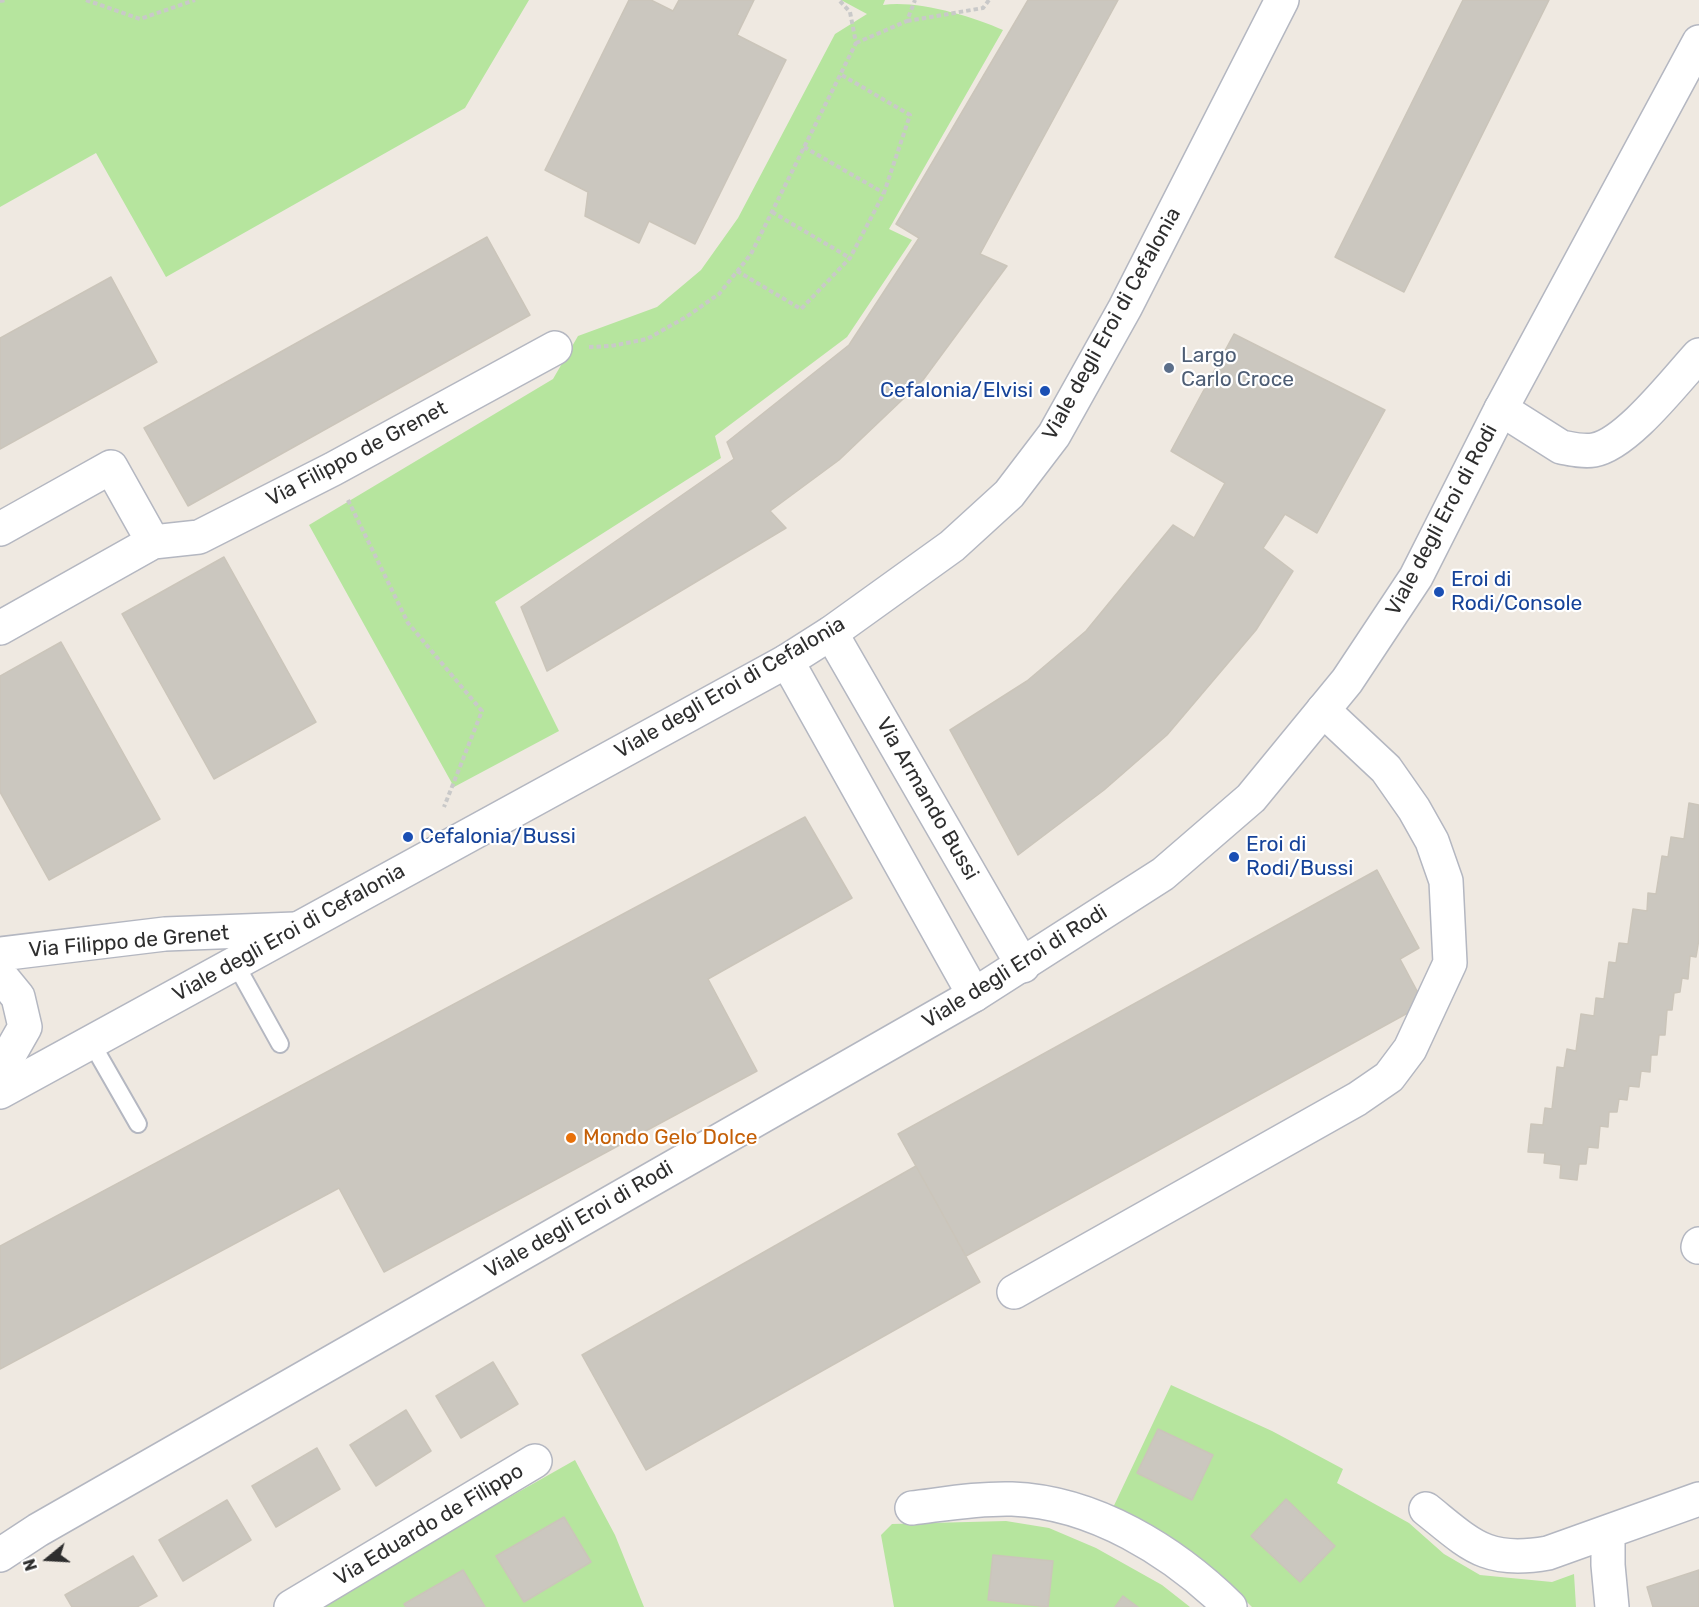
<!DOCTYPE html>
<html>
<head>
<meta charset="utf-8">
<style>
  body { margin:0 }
  #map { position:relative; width:1699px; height:1607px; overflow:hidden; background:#efe9e1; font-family:Rubik,sans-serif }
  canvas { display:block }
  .north { position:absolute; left:18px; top:1529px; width:60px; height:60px; -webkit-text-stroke:4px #fff; paint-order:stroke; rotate:252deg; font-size:16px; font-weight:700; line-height:24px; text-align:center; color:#2e2e2e }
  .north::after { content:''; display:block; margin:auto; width:21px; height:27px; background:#2e2e2e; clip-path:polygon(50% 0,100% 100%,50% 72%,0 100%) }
</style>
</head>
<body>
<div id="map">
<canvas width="1699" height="1607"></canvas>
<div class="north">N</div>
</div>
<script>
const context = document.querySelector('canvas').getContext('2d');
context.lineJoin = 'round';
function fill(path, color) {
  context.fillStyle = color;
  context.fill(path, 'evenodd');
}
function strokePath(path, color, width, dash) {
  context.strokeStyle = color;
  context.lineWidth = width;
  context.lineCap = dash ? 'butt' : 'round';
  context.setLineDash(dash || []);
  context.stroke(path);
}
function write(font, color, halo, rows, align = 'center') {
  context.font = font + ' Rubik,sans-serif';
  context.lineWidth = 4.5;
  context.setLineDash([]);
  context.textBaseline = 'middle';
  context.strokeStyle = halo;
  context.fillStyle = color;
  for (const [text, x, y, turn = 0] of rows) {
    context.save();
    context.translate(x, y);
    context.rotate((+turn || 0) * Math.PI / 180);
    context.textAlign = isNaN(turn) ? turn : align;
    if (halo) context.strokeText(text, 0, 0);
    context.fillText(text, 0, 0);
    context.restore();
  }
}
fill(new Path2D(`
  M0 0H529L465 108 166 277 96 153 0 207Z
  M841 0H885L883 5C917 0 971 16 1003 30L889 229 912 240 847 337 715 436 721 458 495 602 559 731 454 787 309 525 553 379 578 336 657 307 701 270 738 218 835 34 867 14Z
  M1171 1385 1272 1431 1343 1469 1337 1483 1409 1523 1444 1554 1480 1575 1552 1582 1574 1574 1576 1607H1252L1241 1596 1110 1514Z
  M575 1460 615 1535 644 1607H315Z
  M1006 1521 1049 1528 1096 1548 1162 1585 1190 1607H894L881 1535 892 1524Z`), '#b6e59e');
const building = new Path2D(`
  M629 0H651L673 11 679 0H754L737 35 786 60 695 244 649 221 639 243 585 216 588 192 545 170Z
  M1028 0H1118L980 254 1007 266 923 380 839 460 770 511 786 528 547 671 521 607 734 459 727 442 849 345 919 238 896 224Z
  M1463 0H1549L1404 292 1335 257Z
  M487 237 530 315 188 506 144 428Z
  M111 277 157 362 0 449V338Z
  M1234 334 1385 410 1317 533 1285 514 1263 548 1293 571 1256 630 1167 735 1104 790 1018 855 950 730 1027 681 1086 631 1173 525 1194 538 1225 483 1171 451Z
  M224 557 316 722 214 779 122 614Z
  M61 642 160 819 49 880 0 792V676Z
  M1689 803 1699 805V939L1696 957 1690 956 1688 979 1682 978 1680 992 1674 993 1672 1010H1667L1665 1035H1659L1657 1055H1651L1650 1072 1641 1071 1639 1087 1629 1086 1627 1100 1619 1099 1617 1112H1609L1608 1127 1600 1126 1598 1148 1588 1147 1586 1164H1579L1577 1180 1560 1178 1561 1165 1544 1163 1545 1153 1528 1152 1531 1124 1543 1125 1545 1108 1552 1109 1557 1067 1564 1068 1567 1049 1576 1051 1581 1014 1594 1016 1596 998 1604 999 1609 962 1616 963 1619 943 1628 944 1633 909 1647 911 1648 893 1656 894 1662 856 1668 857 1671 837 1684 839Z
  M805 817 852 898 708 979 757 1071 384 1272 339 1188 0 1369V1246Z
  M1377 870 1419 948 1400 959 1424 1004 966 1256 898 1134Z
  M916 1166 980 1282 646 1470 582 1355Z
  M493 1362 518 1404 461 1438 436 1396Z
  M406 1410 431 1451 376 1486 350 1445Z
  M1158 1429 1213 1455 1192 1500 1137 1473Z
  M317 1448 340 1489 276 1527 252 1486Z
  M1286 1499 1335 1546 1300 1582 1251 1536Z
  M227 1500 251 1540 183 1581 159 1540Z
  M564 1517 591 1562 524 1602 496 1556Z
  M993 1555 1053 1561 1048 1607 988 1600Z
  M133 1556 157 1596 137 1607H72L65 1595Z
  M463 1570 485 1607H406L404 1604Z
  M1699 1570V1607H1653L1647 1587Z
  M1123 1596 1138 1607H1115Z`);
fill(building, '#cbc7bf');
strokePath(building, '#cbc5ba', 1.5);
const service = new Path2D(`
  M235 963 280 1044
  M91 1042 138 1124`);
const minor = new Path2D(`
  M1501 409 1561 447C1572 449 1583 452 1594 450 1627 444 1675 381 1699 355
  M0 529 111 467 153 542 0 628
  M153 542 199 537 333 469 555 348
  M831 633 1023 966
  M787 661 974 995
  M0 954 165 934 295 929
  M0 975 18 997 25 1027 0 1071
  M1698 1247 1699 1244
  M1014 1292 1357 1099 1389 1077 1410 1049 1450 963 1446 881 1432 841 1414 809 1386 769 1323 710
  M912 1508C945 1504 979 1498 1012 1499 1094 1502 1173 1551 1230 1607
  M1426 1509C1471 1545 1486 1564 1548 1553L1699 1499
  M1608 1532V1565L1612 1607
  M291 1607 535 1461`);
const secondary = new Path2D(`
  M0 1092 787 661 831 633 952 546 1009 494 1054 435 1125 308 1282 0
  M0 1555 38 1530 974 995 1163 874 1251 798 1347 681 1416 577 1501 409 1699 42`);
strokePath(service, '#b4b7c1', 20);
strokePath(minor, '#b4b7c1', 36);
strokePath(secondary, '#b4b7c1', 36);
strokePath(new Path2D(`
  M86 0 140 19 195 0
  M0 1 6 0
  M907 21 983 8 989 0
  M856 43 907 21 915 0
  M804 147 884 193
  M772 212 850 258
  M737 271 801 309 850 258 884 193 910 115 840 74
  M589 347 611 346 647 339 686 317 719 294 751 254 856 43 850 12 839 0
  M348 500 408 623 482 711 444 807`), '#c9c9c9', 4, [4.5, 3]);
strokePath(service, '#fff', 16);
strokePath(minor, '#fff', 33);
strokePath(secondary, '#fff', 33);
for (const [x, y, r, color] of [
  [1169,368,6,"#5c6f8a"],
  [1045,391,6,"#1a4fb4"],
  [1439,592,6,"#1a4fb4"],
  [408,837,6,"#1a4fb4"],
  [1234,857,6,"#1a4fb4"],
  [571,1138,6,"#e8710a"]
]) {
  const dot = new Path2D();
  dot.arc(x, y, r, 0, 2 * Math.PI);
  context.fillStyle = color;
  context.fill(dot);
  strokePath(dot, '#fff', 2);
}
write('21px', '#2e2e2e', '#fff', [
  ["Viale degli Eroi di Cefalonia",1112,324,-61],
  ["Via Filippo de Grenet",357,454,-28],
  ["Viale degli Eroi di Rodi",1442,520,-62],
  ["Viale degli Eroi di Cefalonia",730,688,-30],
  ["Via Armando Bussi",927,799,60],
  ["Viale degli Eroi di Cefalonia",289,933,-29],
  ["Via Filippo de Grenet",129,942,-5],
  ["Viale degli Eroi di Rodi",1015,967,-32],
  ["Viale degli Eroi di Rodi",579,1220,-30],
  ["Via Eduardo de Filippo",429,1525,-31]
]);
write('21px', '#4e5e75', '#fff', [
  ["Largo",1181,356],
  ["Carlo Croce",1181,380]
], 'left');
write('21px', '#164399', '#fff', [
  ["Cefalonia/Elvisi",1033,391,"right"],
  ["Eroi di",1451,580],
  ["Rodi/Console",1451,604],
  ["Cefalonia/Bussi",420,837],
  ["Eroi di",1246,845],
  ["Rodi/Bussi",1246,869]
], 'left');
write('21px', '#c56008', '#fff', [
  ["Mondo Gelo Dolce",583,1138]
], 'left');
</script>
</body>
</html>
